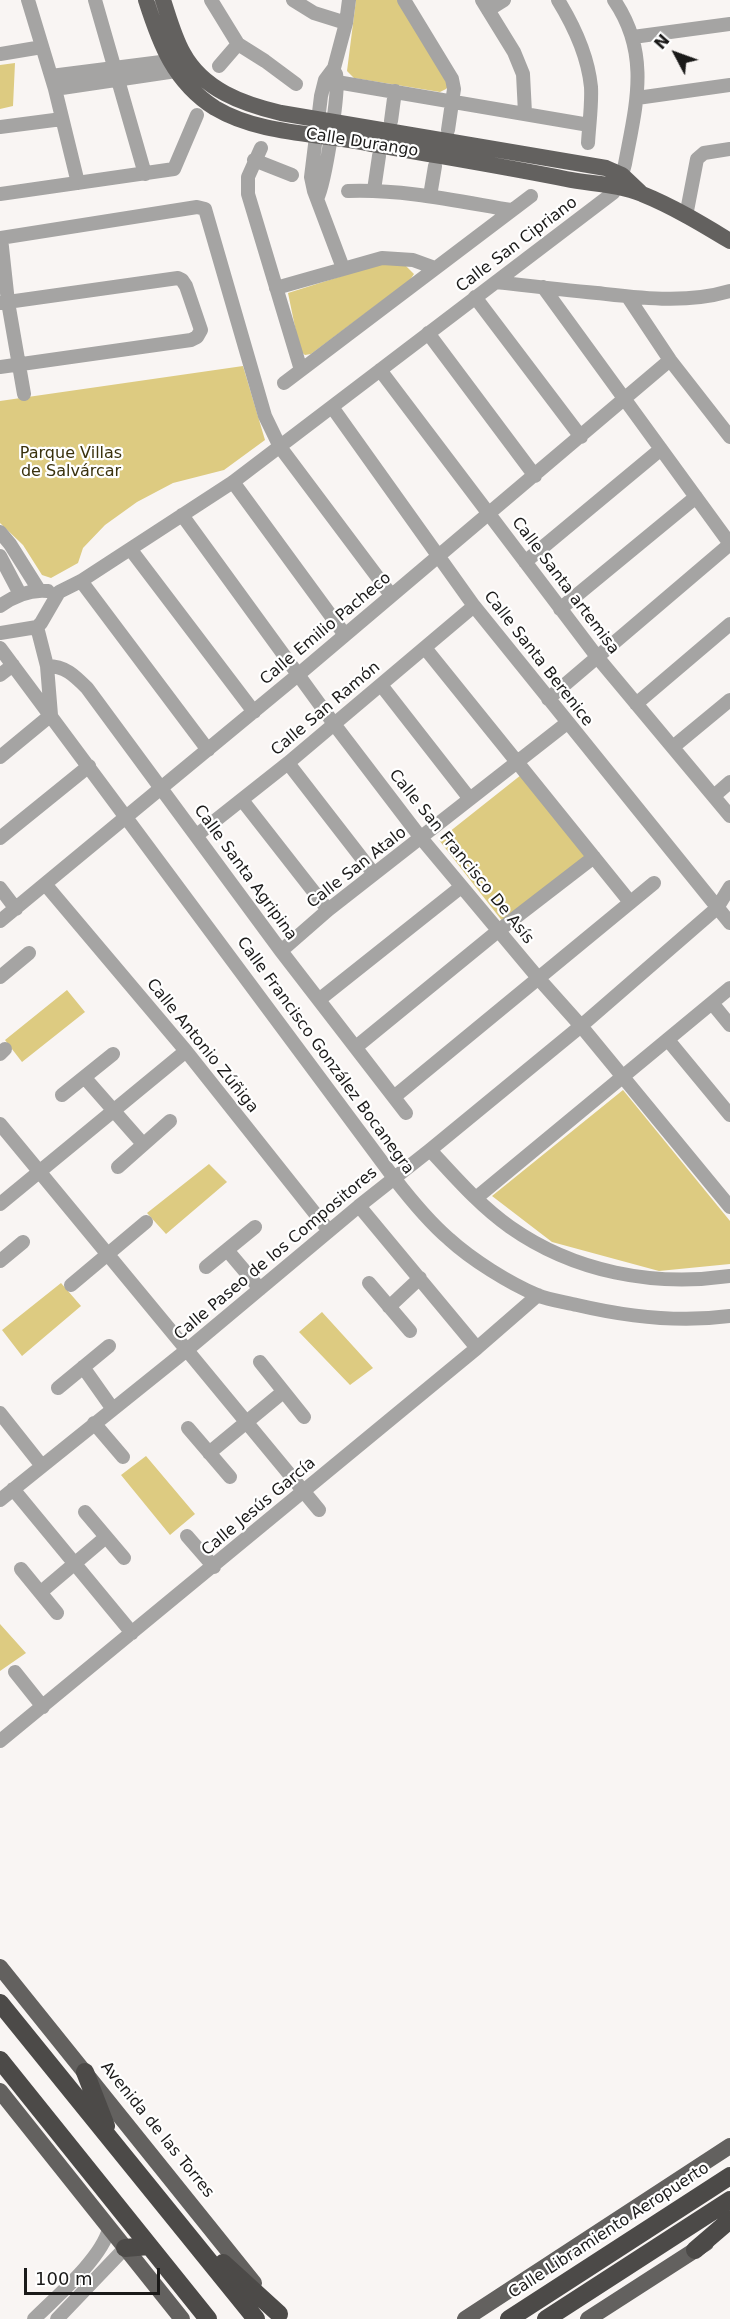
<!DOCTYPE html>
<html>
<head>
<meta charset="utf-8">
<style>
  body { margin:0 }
  #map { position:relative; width:730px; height:2319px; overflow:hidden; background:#f9f5f3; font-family:"DejaVu Sans",sans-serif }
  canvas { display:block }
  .north { position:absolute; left:646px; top:24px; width:60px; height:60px; -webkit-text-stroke:4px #fff; paint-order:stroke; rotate:311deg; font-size:16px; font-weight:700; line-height:24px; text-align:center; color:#1b1a19 }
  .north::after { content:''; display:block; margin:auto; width:21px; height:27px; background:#1b1a19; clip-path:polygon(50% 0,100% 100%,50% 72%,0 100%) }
  .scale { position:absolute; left:24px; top:2268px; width:136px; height:27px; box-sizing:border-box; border:3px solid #1b1a19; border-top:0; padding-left:8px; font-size:18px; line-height:21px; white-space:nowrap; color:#1b1a19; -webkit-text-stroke:4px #fff; paint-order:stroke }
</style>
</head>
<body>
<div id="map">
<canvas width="730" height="2319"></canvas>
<div class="north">N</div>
<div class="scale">100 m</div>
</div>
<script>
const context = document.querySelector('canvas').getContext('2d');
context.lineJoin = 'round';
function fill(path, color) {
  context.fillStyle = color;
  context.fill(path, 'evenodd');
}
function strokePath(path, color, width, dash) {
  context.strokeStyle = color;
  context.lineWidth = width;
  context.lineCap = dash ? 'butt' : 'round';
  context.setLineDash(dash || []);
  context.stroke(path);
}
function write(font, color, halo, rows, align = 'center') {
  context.font = font + ' "DejaVu Sans",sans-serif';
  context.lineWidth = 4.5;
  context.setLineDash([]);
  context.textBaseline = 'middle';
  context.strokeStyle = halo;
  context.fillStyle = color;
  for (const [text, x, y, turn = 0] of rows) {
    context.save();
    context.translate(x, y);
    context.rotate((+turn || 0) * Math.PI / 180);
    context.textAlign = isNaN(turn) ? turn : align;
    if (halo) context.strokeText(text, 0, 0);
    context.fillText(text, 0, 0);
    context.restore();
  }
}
fill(new Path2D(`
  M356 0H399L451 83 446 89 440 92 354 78 347 71Z
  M15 63 13 106 0 109V65Z
  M377 265H405L414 274 410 280 311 354 305 355 300 351 288 293Z
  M243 366 265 440 224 470 173 483 137 502 105 525 83 548 78 563 51 578 42 575 23 545 0 523V401Z
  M521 775 585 856 503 922 439 840Z
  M67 990 85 1012 22 1062 5 1040Z
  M623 1090 730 1221V1264L659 1271 552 1242 492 1196Z
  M209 1164 227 1182 166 1234 147 1213Z
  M61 1283 81 1306 22 1356 2 1330Z
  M322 1312 373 1368 350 1385 299 1332Z
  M146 1456 195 1514 170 1535 121 1475Z
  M0 1624 26 1653 0 1671Z`), '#ddcb81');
strokePath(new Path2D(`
  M28 0 55 89 78 183
  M95 0 145 174
  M211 0 238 44 265 61 296 84
  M293 0 314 13 346 23
  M404 0 452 79 454 89 448 130
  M482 0 514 52 523 74 525 113
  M558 0C574 26 588 56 591 87 592 105 589 125 588 143
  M488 10 504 0
  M633 37 730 24
  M0 54 42 47
  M219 66 238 44
  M51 76 169 61 179 56
  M325 80 589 125
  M55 89 176 71 186 66
  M637 98 730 85
  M391 121 395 91
  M0 127 62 119
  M261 148 248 177V194L301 370
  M254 160 292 175
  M374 190 379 156
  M348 191C403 189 457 201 511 210
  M0 194 174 169 197 115
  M430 196 435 166
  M317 199C325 183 340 90 336 74
  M686 216 697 159 704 153 730 149
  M0 238 197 207 205 209 265 416 280 447 391 595
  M1 238 8 302 24 394
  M343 268 314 191 311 177 321 96 325 80 334 68 346 23 349 0
  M496 282C530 286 563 290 597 293 642 298 686 304 730 291
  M543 287 730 544
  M276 288 382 258 413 260 435 268
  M475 297 581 437
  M628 297 670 360 730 437
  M0 303 178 278 182 280 186 286 201 330 197 337 191 340 0 367
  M428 333 535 476
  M380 370 598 658 730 816
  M284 383 531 196
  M332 407 474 606 730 923
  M233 482 345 635
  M182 515 334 724 421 838 539 979 581 1026 730 1207
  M0 532 10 544 39 590
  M131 550 254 712
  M0 556 20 594
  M525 562 661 449
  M81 581 208 750
  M0 606C14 596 30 589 48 591
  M560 609 696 497
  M0 633 37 627 41 623 59 592 81 581 233 482 613 193 622 175 625 164C636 105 651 54 614 0
  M0 648 394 1178C411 1200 428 1221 449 1239 472 1260 509 1283 537 1295 549 1300 564 1302 577 1305 628 1317 678 1323 730 1316
  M425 648 630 902
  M47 666C65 666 74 675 87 688L281 951 406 1113
  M0 675 13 665
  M381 685 470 799
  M548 699 730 544
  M636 704 730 624
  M673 747 730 700
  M0 757 51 715 47 666 37 627
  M288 763 374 874
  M714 796 730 782
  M242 800 328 910
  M197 835 288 763 474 606
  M0 838 89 766
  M45 884 186 1051 329 1231
  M0 888 16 909
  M0 921 299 674 670 360
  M281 951 328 910 567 723
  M0 977 29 953
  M320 999 461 887
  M712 1003 730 1025
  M668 1040 730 1115
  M356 1047 498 931 594 857
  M0 1054 5 1049
  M85 1078 143 1144
  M62 1095 113 1054
  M394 1097 654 883
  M0 1124 319 1510
  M430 1150C455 1177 480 1206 510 1227 574 1272 653 1287 730 1276
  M118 1167 170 1121
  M476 1198 730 988
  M0 1204 186 1051
  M359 1206 477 1348
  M227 1250 260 1289
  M0 1261 23 1242
  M206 1267 255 1227
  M369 1283 410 1331
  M71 1285 146 1222
  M389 1307 420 1278
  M260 1362 304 1417
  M83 1367 112 1408
  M58 1388 109 1346
  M0 1413 42 1466
  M94 1423 123 1457
  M188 1428 230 1477
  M209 1453 283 1392
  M13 1489 132 1633
  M0 1500 188 1349 359 1206 430 1150 581 1026 717 908 730 887
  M85 1512 124 1558
  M187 1536 214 1567
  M21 1569 57 1613
  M41 1592 106 1537
  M15 1672 43 1707
  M0 1741 477 1348 538 1295
  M34 2319C57 2296 101 2259 109 2229
  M57 2319 125 2248`), '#a5a4a3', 14);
strokePath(new Path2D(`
  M146 0C160 44 174 82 215 108 257 133 310 133 356 141 426 154 496 165 566 179 590 184 619 184 642 194 672 206 702 224 730 241
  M163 0C169 18 174 37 183 53 203 90 243 104 281 113L606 168 622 175 640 192
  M0 1967 254 2283
  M0 2091 182 2319
  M465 2319 730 2146
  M588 2319 706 2243`), '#63615f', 16);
strokePath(new Path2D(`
  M0 2003 256 2319
  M0 2060 208 2319
  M85 2072 106 2126
  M125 2248 149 2246
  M695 2250 730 2220
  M223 2263 279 2314
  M509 2319 730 2176
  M546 2319 730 2200`), '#4c4a48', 18);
write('16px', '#1b1a19', '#fff', [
  ["Calle Durango",362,143,9],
  ["Calle San Cipriano",517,245,-37],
  ["Calle Santa artemisa",565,586,53],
  ["Calle Emilio Pacheco",326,629,-40],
  ["Calle Santa Berenice",538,659,52],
  ["Calle San Ramón",326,709,-40],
  ["Calle San Francisco De Asís",461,857,51],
  ["Calle San Atalo",357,868,-38],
  ["Calle Santa Agripina",245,873,54],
  ["Calle Antonio Zúñiga",202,1046,51],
  ["Calle Francisco González Bocanegra",325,1056,54],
  ["Calle Paseo de los Compositores",276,1254,-40],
  ["Calle Jesús García",259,1507,-40],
  ["Avenida de las Torres",157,2130,51],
  ["Calle Libramiento Aeropuerto",609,2231,-33]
]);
write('16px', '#3a320d', '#fff', [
  ["Parque Villas",71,454],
  ["de Salvárcar",71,472]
]);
</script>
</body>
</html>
